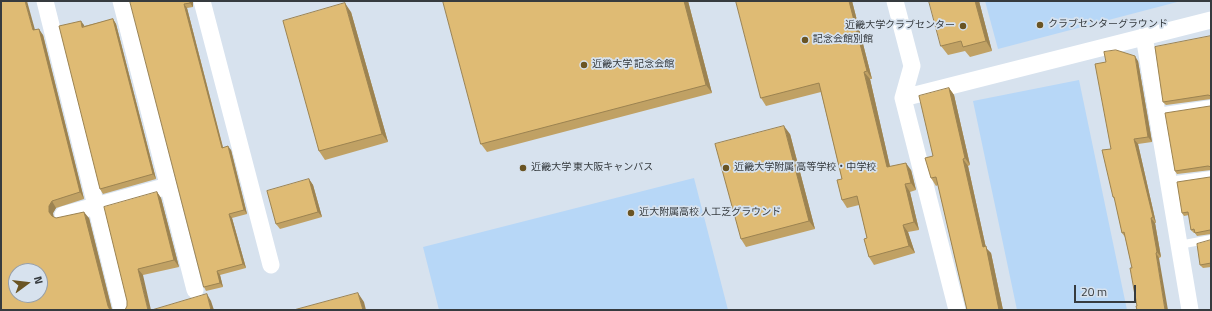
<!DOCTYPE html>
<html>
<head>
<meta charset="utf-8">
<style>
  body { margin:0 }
  #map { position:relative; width:1212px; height:311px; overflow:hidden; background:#d7e2ee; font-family:"Titillium Web",sans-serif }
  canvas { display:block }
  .frame { position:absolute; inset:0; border:2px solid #363b3f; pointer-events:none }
  .north { position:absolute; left:8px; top:263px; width:40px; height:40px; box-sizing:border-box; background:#d7e2ee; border:1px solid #979fa8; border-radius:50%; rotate:75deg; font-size:11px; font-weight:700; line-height:16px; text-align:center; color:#363b3f }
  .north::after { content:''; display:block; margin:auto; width:14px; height:18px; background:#6a5423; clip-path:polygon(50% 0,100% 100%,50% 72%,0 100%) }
  .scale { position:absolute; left:1074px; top:285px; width:62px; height:18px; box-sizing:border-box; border:2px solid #363b3f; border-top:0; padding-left:5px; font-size:12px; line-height:14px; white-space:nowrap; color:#363b3f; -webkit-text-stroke:3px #d7e2ee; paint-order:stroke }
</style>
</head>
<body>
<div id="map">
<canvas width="1212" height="311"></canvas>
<div class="frame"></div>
<div class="north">N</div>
<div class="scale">20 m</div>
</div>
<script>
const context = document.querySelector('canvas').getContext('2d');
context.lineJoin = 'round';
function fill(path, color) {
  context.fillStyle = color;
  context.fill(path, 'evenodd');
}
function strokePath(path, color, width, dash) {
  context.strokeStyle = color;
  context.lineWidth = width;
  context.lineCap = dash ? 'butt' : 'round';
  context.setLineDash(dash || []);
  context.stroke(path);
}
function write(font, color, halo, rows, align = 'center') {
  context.font = font + ' "Titillium Web","Noto Sans JP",sans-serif';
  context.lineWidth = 3.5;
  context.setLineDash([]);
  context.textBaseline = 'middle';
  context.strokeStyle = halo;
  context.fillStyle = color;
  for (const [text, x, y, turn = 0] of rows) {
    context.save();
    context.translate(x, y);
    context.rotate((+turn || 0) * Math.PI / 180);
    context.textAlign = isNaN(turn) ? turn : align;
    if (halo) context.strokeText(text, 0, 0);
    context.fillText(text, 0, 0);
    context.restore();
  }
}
fill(new Path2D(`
  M985 1H1181L998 49Z
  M1079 80 1127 310H1017L973 101Z
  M694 178 728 310H439L423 247Z`), '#b7d7f7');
strokePath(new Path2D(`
  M1157 112 1211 104
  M1168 181 1211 175
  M1179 245 1211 239`), '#fff', 8);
strokePath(new Path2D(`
  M45 1 122 310
  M121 1 195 290
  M202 1 271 265
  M895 1 912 66 903 98 957 310
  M1144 36 1190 310
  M903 98 1211 20
  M63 215 168 186`), '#fff', 17);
fill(new Path2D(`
  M130 1H193V7L187 8 223 147 231 150 247 214 232 218 246 268 220 275 223 287 206 291 204 287Z
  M443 1H688L712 93 487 152 481 144Z
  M736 1H852L872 79H870L890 167 911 170 916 190 910 192 919 230 908 232 915 253 874 265 869 257 867 238 859 205 847 208 842 200V179L821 92 766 106 761 98Z
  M979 1 992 51 970 57 965 51 948 55 941 46Z
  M351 12 388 142 325 160 319 151Z
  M113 19 116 24 156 179 103 194 100 189 84 25V26Z
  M35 30 43 35 84 199 56 208 53 213V217L56 218H89L112 310H1Z
  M1211 36V99L1166 105 1163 102Z
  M1138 61 1152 142 1138 144 1156 223H1155L1161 257 1159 258 1137 306 1132 268 1125 237 1122 233 1115 200 1113 197 1111 149Z
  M949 88 954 95 970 165 968 166 986 248 991 253 1003 310H967L938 185 936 186 931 178 933 156Z
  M1211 105V170L1177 174 1175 171 1210 106Z
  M790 134 815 229 746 247 741 239Z
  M1211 176V234L1197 236 1195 233H1194L1191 230 1189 215 1184 216 1182 213Z
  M309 179 313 185 322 217 280 229 276 224Z
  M157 192 161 198 179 267 143 275 127 306Z
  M1211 240V267L1203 268 1200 265Z`), '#c0a164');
fill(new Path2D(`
  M25 1H27L37 37 33 30Z
  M190 1H193V7L190 3Z
  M684 1H688L712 93 706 85Z
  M849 1H852L872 79 867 71Z
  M975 1H979L992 51 986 41Z
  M345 3 351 12 388 142 382 134Z
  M184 4 187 8 224 152 222 148Z
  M113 19 116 24 156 179 153 174Z
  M81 21 84 25 85 31 82 27Z
  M39 29 43 35 84 199 80 192Z
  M1135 56 1138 61 1152 142 1148 137Z
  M864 72 870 79 892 175 887 167Z
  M949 88 954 95 970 165 965 158Z
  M784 126 790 134 815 229 809 221Z
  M1134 139 1138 144 1156 223 1153 217Z
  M228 146 231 150 247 214 244 210Z
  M963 159 968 166 986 248 991 253 1003 310H999L983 247Z
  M906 163 911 170 916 190 911 183Z
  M309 179 313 185 322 217 318 212Z
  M905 184 910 192 919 230 914 222Z
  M157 192 161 198 179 267 174 260Z
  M52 201 56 208 53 213 54 218 49 212V206Z
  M84 212 89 218 112 310H110L108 306Z
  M229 214 232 218 246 268 243 264Z
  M1151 218 1155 223 1161 257 1157 252Z
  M903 225 908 232 915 253 909 246Z
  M1156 253 1159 258 1168 310H1165Z
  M138 269 143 275 151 310H148Z
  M217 271 220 275 223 287 220 283Z
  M358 293 364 302 366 310H363Z
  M207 294 211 301 214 310H211Z`), '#9c8351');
const building = new Path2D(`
  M1 1H25L33 30 39 29 80 192 52 201 49 206V212L52 216 56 218 84 212 108 306 110 310H1ZM16 271H40V295H16Z
  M130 1H190V3L184 4 222 148 228 146 244 210 229 214 243 264 217 271 220 283 204 287Z
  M443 1H684L706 85 481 144Z
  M736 1H849L867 71 864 72 887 167 906 163 911 183 905 184 914 222 903 225 909 246 869 257 864 239 867 238 857 196 842 200 837 180 842 179 819 83 761 98Z
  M929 1H975L986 41 963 47 961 41 941 46Z
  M345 3 382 134 319 151 283 21Z
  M113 19 153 174 100 189 59 26 81 21 82 27Z
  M1211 36V96L1208 95 1163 102 1155 47Z
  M1116 50 1135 56 1148 137 1134 139 1153 217 1151 218 1157 252 1156 253 1165 310H1137L1136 306H1137L1130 268H1132L1124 232 1122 233 1114 197H1113L1102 150 1111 149 1095 64 1106 62 1104 52Z
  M949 88 965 158 963 159 983 247 986 246 999 310H967L936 177 931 178 925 158 933 156 919 96Z
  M1211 105V167L1208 166 1175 171 1165 113 1210 106Z
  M784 126 809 221 741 239 715 144Z
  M1211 176V231L1210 230 1195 233 1194 229 1191 230 1188 212 1182 213 1177 182 1210 177Z
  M309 179 318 212 276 224 267 191Z
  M157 192 174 260 138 269 148 310H125L127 306V301L104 207Z
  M1211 240V263L1200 265 1197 244Z
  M358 293 363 310H294Z
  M207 294 211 310H152Z`);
fill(building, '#dfbb74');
strokePath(building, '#9c8351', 1);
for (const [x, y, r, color] of [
  [1040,25,4,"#6a5423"],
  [963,26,4,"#6a5423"],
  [805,40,4,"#6a5423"],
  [584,65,4,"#6a5423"],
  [523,168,4,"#6a5423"],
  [726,168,4,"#6a5423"],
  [631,213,4,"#6a5423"]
]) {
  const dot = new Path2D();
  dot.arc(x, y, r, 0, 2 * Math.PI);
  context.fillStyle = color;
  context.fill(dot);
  strokePath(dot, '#d7e2ee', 1.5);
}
write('10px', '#363b3f', '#d7e2ee', [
  ["クラブセンターグラウンド",1048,25],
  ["近畿大学クラブセンター",955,26,"right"],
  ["記念会館別館",813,40],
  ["近畿大学 記念会館",592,65],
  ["近畿大学 東大阪キャンパス",531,168],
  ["近畿大学附属 高等学校・中学校",734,168],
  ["近大附属高校 人工芝グラウンド",639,213]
], 'left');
</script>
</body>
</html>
